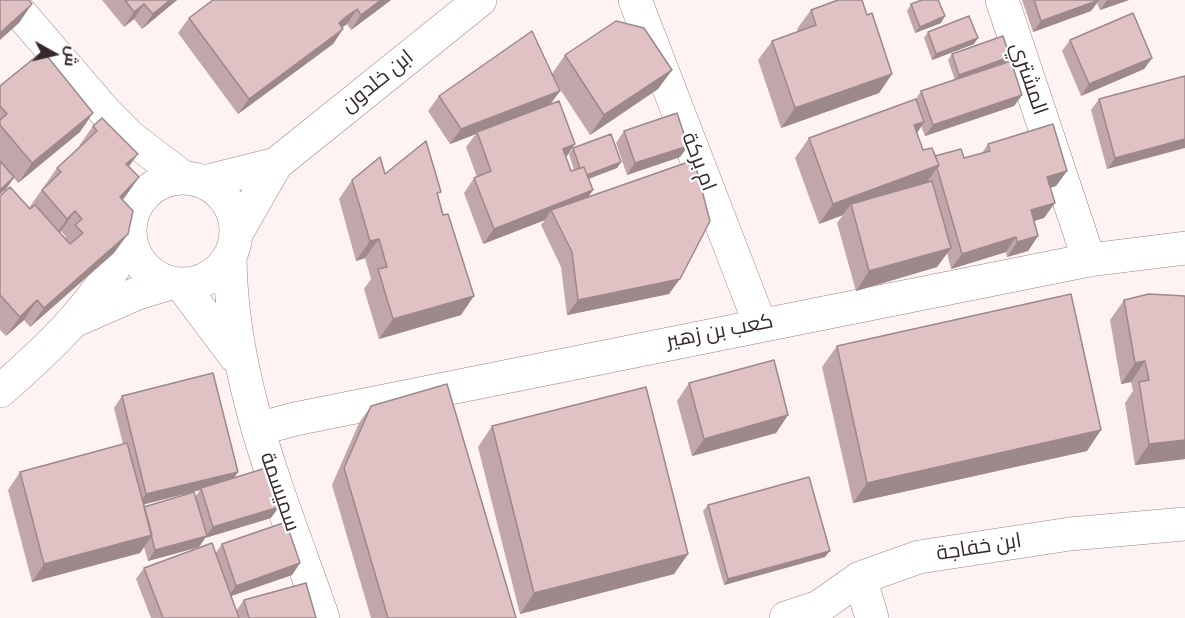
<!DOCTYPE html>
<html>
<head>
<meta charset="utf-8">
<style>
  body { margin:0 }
  #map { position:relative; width:1185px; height:618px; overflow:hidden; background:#fef2f3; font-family:"Source Serif 4",Cairo,serif }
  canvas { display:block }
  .north { position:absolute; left:24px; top:24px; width:60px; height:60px; -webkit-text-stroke:4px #fff; paint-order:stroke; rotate:98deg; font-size:16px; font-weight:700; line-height:24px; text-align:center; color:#362a2c }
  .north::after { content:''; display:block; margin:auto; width:21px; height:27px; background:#362a2c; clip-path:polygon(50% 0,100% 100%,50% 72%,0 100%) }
</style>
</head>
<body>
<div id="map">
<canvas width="1185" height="618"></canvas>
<div class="north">ش</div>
</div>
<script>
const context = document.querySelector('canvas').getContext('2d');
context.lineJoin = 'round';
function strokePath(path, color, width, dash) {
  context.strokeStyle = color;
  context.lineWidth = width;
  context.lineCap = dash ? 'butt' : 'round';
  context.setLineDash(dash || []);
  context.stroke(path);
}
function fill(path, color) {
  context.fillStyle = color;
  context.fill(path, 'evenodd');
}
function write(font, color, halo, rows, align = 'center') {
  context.font = font + ' "Source Serif 4",Cairo,serif';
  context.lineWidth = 4.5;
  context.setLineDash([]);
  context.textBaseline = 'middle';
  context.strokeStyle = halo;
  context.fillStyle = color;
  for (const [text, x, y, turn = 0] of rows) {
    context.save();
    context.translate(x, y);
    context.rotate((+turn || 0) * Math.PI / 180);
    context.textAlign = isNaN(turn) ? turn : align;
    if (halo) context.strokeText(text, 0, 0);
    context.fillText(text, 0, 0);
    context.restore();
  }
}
const minor = new Path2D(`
  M9 0 107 114 130 137 184 178
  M635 0 760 324
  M1002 0 1089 260
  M130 231a53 53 0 1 1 106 0a53 53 0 1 1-106 0Z
  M204 182 276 164
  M236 234 276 164 480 0
  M230 257C231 383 282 500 323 618
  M181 284 235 356
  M81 318 138 293 171 283
  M0 391C55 343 94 305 131 240
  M258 429 295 419 1089 260 1185 248
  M860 578 872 618
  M786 618 819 607 860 578 919 557 1070 534 1185 524`);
strokePath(minor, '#9e8386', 34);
strokePath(minor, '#fff', 33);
fill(new Path2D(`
  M102 0H177L142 29 134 19 124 27Z
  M391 0 351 30 347 24 342 27 343 29 333 44 238 114 178 33 189 18Z
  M1022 0H1129L1100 10 1097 3 1091 11 1033 32Z
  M911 4 941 23 915 33 907 11Z
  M811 10 867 15 892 74 879 93 781 128 758 60 772 41 798 32 797 29Z
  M928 32 974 44 932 60 924 38Z
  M1070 40 1152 58 1144 69 1081 96 1062 51Z
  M952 54 1006 63 1022 95 1014 106 925 136 921 126 917 133 923 150 935 156 964 158 982 153 988 144 1067 171 1056 186 1050 188 1044 218 1034 221 1038 236 1028 251 1007 257 1006 252 951 269 947 253 937 267 856 291 837 223 843 215 819 224 795 158 809 138 916 99 921 91 955 80 948 60Z
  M565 55 672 70 658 89 590 135 556 83 560 91 550 104 566 157 571 171 574 170 569 154 573 148 621 162 617 168 589 179 593 190 588 197 669 294 567 315 561 267 541 225 545 220 483 244 464 193 474 178 477 177 466 147 476 134 450 144 428 111 439 96 552 74Z
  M1185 76 1107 169 1091 110 1099 99Z
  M0 86 80 132 18 183 14 178 6 189 0 194Z
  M93 126 139 177 123 199 114 253 30 327 24 320 6 336 0 330V196L29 208 57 168 80 147 79 146ZM61 231 66 237 65 238 60 232Z
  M624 131 688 146 680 157 627 175 616 143Z
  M385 174 438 197 461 315 379 339 364 289 371 279 365 258 356 261 339 199 352 180Z
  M1124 300 1185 459 1135 465 1125 403 1133 391 1131 382 1121 384 1110 320Z
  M837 346 1087 451 853 503 822 367Z
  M689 383 788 415 776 433 692 456 677 401Z
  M122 396 238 472 234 478 271 518 205 538 199 547 148 561 144 547 140 553 32 582 8 490 20 472 123 444 114 408ZM200 490 196 496 144 507V504Z
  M371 406 516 618H371L332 485 359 423Z
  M492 426 688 554 674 574 520 614 478 447Z
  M708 505 825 557 724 585 703 511Z
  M222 544 300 563 292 575 231 596 236 611 244 600 316 618H151L136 579 144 568 215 554Z`), '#c1a7a9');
fill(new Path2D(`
  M170 0H177L142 29 153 14Z
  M381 0H391L351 30 361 15Z
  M1099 0 1091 11 1033 32 1041 21Z
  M1107 0H1129L1100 10Z
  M32 4 19 23 0 40V33Z
  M144 4 134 19 124 27 134 12Z
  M357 9 347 24 328 38 339 23Z
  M945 16 941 23 915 33 920 27Z
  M343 29 333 44 238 114 249 99Z
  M978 38 974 44 932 60 936 54Z
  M1010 57 1006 63 955 81 959 75Z
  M1152 58 1144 69 1081 96 1089 84Z
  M672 70 658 89 590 135 604 115Z
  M892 74 879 93 781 128 795 108Z
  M560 91 549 106 477 132 476 134 450 144 461 129Z
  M1022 95 1014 106 925 136 933 125Z
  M93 113 80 132 18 183 32 163Z
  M924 122 911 142 914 125Z
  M1185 139V148L1107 169 1115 158Z
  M575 144 565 159 563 149Z
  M688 146 680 157 627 175 635 163Z
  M138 154 124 173 126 164Z
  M621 162 617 168 579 182 583 176Z
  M939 165 925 185 851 204 843 215 819 224 833 204Z
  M1067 171 1056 186 1036 192 1047 177Z
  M14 177 6 189 0 194V190Z
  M139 177 125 197 107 216 120 197Z
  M593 190 583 205 551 210 545 220 483 244 494 229Z
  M1055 203 1044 218 1020 225 1031 210Z
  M75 211 61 231 53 238 67 219Z
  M128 234 114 253 30 327 44 308Z
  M1038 236 1028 251 1007 257 1017 242Z
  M1016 237 1006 252 951 269 962 254Z
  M379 239 365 258 356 261 370 241Z
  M951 248 937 267 856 291 869 271Z
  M680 279 669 294 567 315 578 300Z
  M474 296 461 315 379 339 393 319Z
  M37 300 24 320 6 336 20 317Z
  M1145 361 1131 382 1121 384 1135 363Z
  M788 415 776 433 692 456 704 439Z
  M1101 430 1087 451 853 503 867 483Z
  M1185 440V459L1135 465 1149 444Z
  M238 472 230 483 201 488 200 490 138 506 146 494Z
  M279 507 271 518 205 538 199 547 148 561 155 550 206 536 213 527Z
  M152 535 140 553 32 582 44 564Z
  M830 551 825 557 724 585 728 579Z
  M688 554 674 574 520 614 534 593Z
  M300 563 292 575 228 597 236 586Z`), '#9d888a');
const building = new Path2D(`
  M0 0H29L32 4 0 33Z
  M125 0H170L153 14 144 4 134 12Z
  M213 0H381L361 15 357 9 347 16 339 23 343 29 249 99 189 18Z
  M838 0H862L867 15 872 13 892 74 795 108 772 41 816 25 811 10Z
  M922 0H938L945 16 920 27 911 4Z
  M1034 0H1099L1041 21Z
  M1133 13 1152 58 1089 84 1070 40Z
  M969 16 978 38 936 54 928 32Z
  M616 21 644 28 672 70 604 115 565 55Z
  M532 31 560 91 461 129 439 96Z
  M1003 36 1010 57 959 75 952 54Z
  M43 51 93 113 32 163 0 125V120L7 114 0 106V86Z
  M1011 61 1022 95 933 125 921 91Z
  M1185 76V139L1115 158 1099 99Z
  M916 99 924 122 914 125 923 150 932 148 939 165 833 204 809 138Z
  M559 101 575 144 563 149 571 171 584 167 593 190 494 229 474 178 491 171 477 132Z
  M677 113 688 146 635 163 624 131Z
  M102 118 138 154 126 164 139 177 120 197 133 211 128 234 44 308 37 300 20 317 0 295V196L10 187 30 209 35 205 70 244 83 233 75 225 82 219 75 211 67 219 42 190 61 172 57 168 97 131 93 126Z
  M1053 124 1067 171 1047 177 1055 203 1031 210 1038 236 1017 242 1016 237 962 254 937 168 939 165 935 156 961 149 964 158 990 151 988 144Z
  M611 134 621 162 587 175 584 167 580 168 573 148Z
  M426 141 441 192 437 193 443 215 448 214 474 296 393 319 378 269 387 267 379 239 370 241 352 180 380 157 385 174Z
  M694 160 710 221 680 279 578 300 572 252 551 210Z
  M0 161 14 177 0 190Z
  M932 181 951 248 869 271 851 204Z
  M1071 294 1101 430 867 483 837 346Z
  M1149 294 1185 296V440L1149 444 1139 382 1149 380 1145 361 1135 363 1124 300Z
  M774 360 788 415 704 439 689 383Z
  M213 373 238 472 146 494 122 396Z
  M447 384 516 618H388L344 468 371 406Z
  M646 387 688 554 534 593 492 426Z
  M127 443 152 535 44 564 20 472Z
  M266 468 279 507 213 527 201 488Z
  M809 477 830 551 728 579 708 505Z
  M194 492 207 536 155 550 144 507Z
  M286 522 300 563 236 586 222 544Z
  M212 543 239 618H163L144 568Z
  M306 583 316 618H249L244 600Z`);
fill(building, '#e0c2c5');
strokePath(building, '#9d888a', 1.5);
write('21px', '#362a2c', '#fff', [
  ["المشتري",1028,79,71],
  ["ابن خلدون",378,82,-39],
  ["ام بركة",698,162,69],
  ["كعب بن زهير",720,332,-11],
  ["سميسمة",279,492,71],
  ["ابن خفاجة",979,548,-9]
]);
</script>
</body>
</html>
